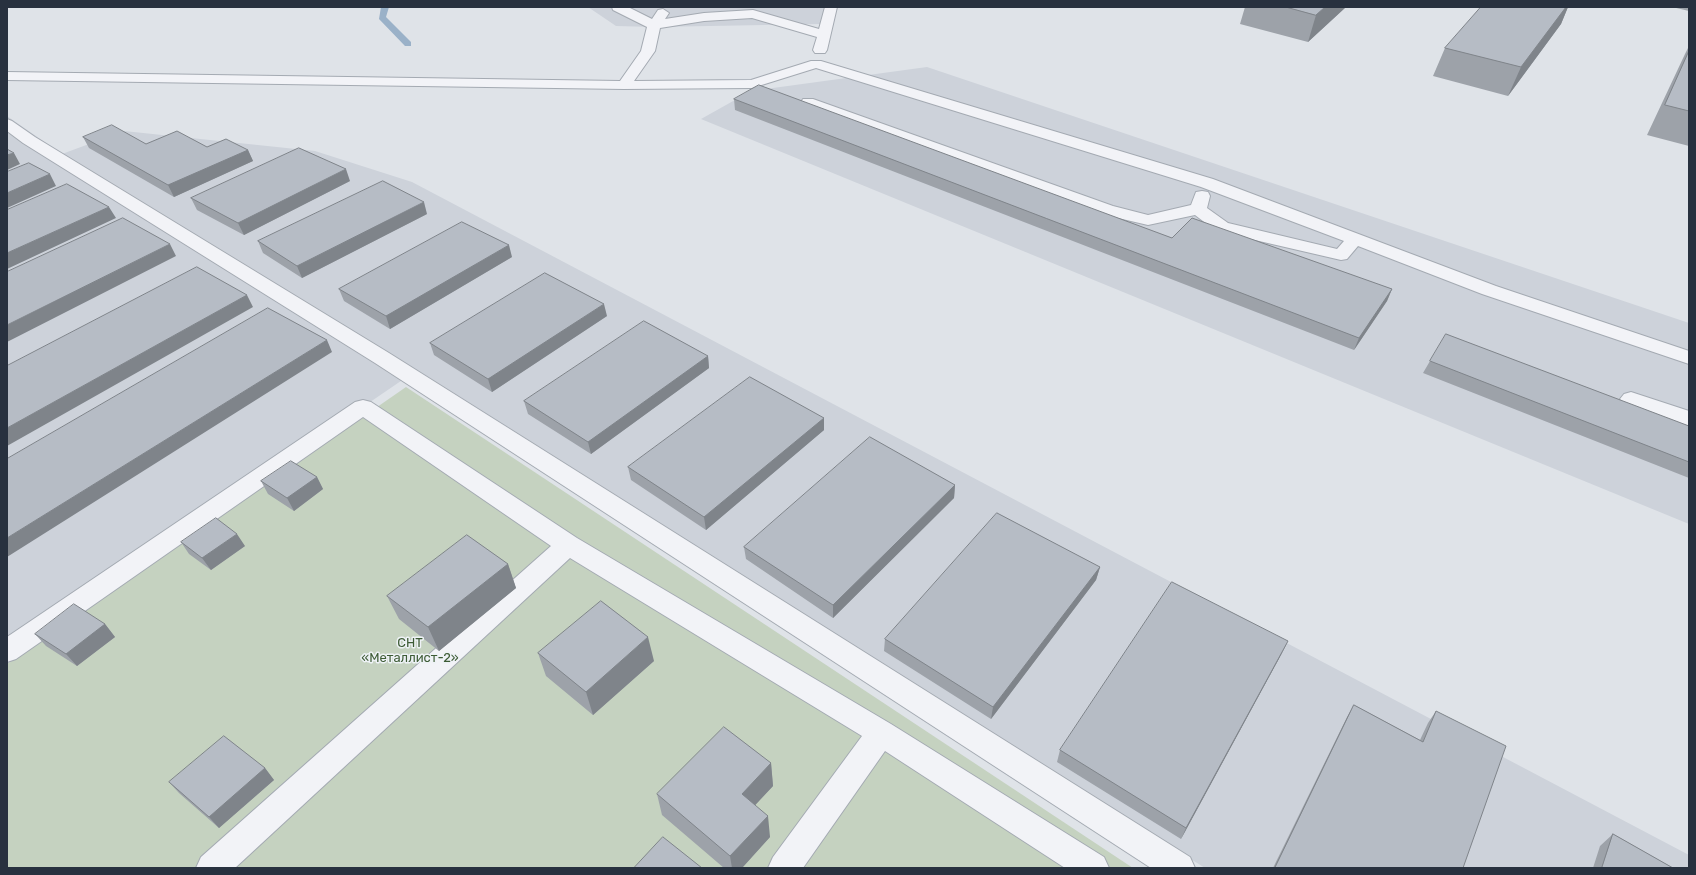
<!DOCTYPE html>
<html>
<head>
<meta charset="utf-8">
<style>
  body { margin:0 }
  #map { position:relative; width:1696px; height:875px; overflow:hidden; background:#dfe3e8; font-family:Rubik,sans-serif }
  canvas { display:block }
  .frame { position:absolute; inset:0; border:8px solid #28313f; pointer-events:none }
</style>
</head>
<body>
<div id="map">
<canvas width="1696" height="875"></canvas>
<div class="frame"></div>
</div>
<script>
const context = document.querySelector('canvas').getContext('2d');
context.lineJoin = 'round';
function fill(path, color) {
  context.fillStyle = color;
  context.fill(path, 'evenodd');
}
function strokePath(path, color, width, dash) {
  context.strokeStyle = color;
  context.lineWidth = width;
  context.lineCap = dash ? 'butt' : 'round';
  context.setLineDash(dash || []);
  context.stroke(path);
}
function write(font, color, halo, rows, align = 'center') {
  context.font = font + ' Rubik,sans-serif';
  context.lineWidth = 3;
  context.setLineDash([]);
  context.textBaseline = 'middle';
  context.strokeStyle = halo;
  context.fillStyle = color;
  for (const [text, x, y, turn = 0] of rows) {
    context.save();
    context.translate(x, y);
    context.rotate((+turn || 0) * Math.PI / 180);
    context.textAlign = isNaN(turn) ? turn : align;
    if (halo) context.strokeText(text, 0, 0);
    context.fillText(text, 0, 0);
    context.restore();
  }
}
fill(new Path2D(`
  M588 7H825L820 24 654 27 616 26Z
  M927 67 1689 323V524L701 119 751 91Z
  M7 116 62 154 124 131 315 151 412 182 1689 855V868H1205L417 370 7 650Z`), '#cdd2da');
fill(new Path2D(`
  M406 387 1133 868H7V664Z`), '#c5d2c0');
fill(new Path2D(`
  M381 7H389L386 17 411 42V46H405L379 19Z`), '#9ab1c8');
const lane = new Path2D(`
  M612 7H628L652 19 658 10 663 9 669 13 665 19 704 13 753 10 819 29 825 7H837L827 50 825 53H815L813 50 817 37 752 18 704 21 660 28 655 51 634 81 751 80 811 61H821L1213 179 1496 286 1689 351V364L1482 294 1358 246 1347 259 1341 260 1216 231 1195 215 1148 225 1101 214 803 105 801 102 803 99H813L1113 206 1148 215 1191 205 1196 192 1202 191 1208 192 1210 196 1207 208 1228 223 1337 249 1344 241 1201 187 816 68 752 88 624 89 7 80V72L620 81 641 51 647 27 613 10Z
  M7 119 12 121 35 137 389 353 1190 857 1195 868H1151L375 363 23 143 7 131Z
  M1631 392 1689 411V426L1624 404 1620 399 1624 394Z
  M363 400 371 402 577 538 891 724 1104 857 1109 868H1065L885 751 803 868H768L773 857 862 736 570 558 235 868H196L201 857 551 546 363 417 16 659 7 662V637L355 402Z`);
strokePath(lane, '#a4aab2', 2);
fill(lane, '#f2f3f7');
fill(new Path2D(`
  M786 7H806L805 8Z
  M1245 7H1346L1308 42 1240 24Z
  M1481 7H1568L1561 24 1508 96 1433 76 1445 48Z
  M1672 7H1689V11Z
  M1689 46V146L1647 135 1685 54Z
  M734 99 1172 238 1392 289 1387 301 1354 350 735 110Z
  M83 137 146 144 248 150 253 161 174 197 89 148Z
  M350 181 244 235 197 210 191 198Z
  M427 214 302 278 263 253 258 241Z
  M512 257 390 329 344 301 339 289Z
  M607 316 492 392 434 355 430 343Z
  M708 356 709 368 591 454 528 414 524 401Z
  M1430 361 1689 426V478L1423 373Z
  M824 418V430L706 530 631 480 628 467Z
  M317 477 323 489 294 511 268 494 261 481Z
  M955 485 954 498 833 618 746 559 744 547Z
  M181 542 245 546 211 570 189 554Z
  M508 564 516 588 439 651 399 619 387 596Z
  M1100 567 1096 580 991 719 884 651 885 639Z
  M105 624 115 637 77 666 46 646 35 634Z
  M538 653 654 661 593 715 546 676Z
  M1282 653 1181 839 1057 762 1060 750Z
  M1354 705 1420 740 1428 723 1436 711 1463 868H1273L1347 717Z
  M771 763 773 786 755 805 770 837 742 868H724L662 815 657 794Z
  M265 768 274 780 219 828 179 793 169 782Z
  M1613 834 1673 868H1593L1600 846Z`), '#9da2a9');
fill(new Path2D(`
  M1325 7H1346L1308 42 1316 15Z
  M1566 7H1568L1561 24 1508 96 1521 67Z
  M248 150 253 161 174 197 168 185Z
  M14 153 20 164 7 170V155Z
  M346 169 350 181 244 235 238 223Z
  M50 174 56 186 7 208V193Z
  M424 202 427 214 302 278 297 266Z
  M109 207 116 218 7 269V253Z
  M170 244 176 256 7 342V325Z
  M509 245 512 257 390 329 386 316Z
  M1392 289 1387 301 1354 350 1359 338Z
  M247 295 253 307 7 446V428Z
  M604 304 607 316 492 392 488 379Z
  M327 340 332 352 7 557V538Z
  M708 356 709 368 591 454 588 442Z
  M824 418V430L706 530 704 517Z
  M317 477 323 489 294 511 287 498Z
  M955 485 954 498 833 618V605Z
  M237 534 245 546 211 570 202 558Z
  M508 564 516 588 439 651 428 627Z
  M1100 567 1096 580 991 719 993 707Z
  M105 624 115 637 77 666 66 654Z
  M648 637 654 661 593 715 586 692Z
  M1288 641 1282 653 1181 839 1186 828Z
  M771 763 773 786 745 816 742 794Z
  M265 768 274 780 219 828 209 817Z
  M768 816 770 837 742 868H732L730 856Z`), '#7f848a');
const building = new Path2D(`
  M1286 7H1325L1316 15Z
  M1481 7H1566L1521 67 1445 48Z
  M1689 51V111L1665 105Z
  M759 85 1172 238 1192 218 1392 289 1359 338 734 99Z
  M112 125 146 144 177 131 207 147 226 139 248 150 168 185 83 137Z
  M299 148 346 169 238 223 191 198Z
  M7 149 14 153 7 155Z
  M29 163 50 174 7 193V172Z
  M383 181 424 202 297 266 258 241Z
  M67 184 109 207 7 253V210Z
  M123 218 170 244 7 325V272Z
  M462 222 509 245 386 316 339 289Z
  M197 267 247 295 7 428V366Z
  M545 273 604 304 488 379 430 343Z
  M268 308 327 340 7 538V459Z
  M644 321 708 356 588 442 524 401Z
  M1446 334 1689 426V462L1430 361Z
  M750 377 824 418 704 517 628 467Z
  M870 437 955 485 833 605 744 547Z
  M291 461 317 477 287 498 261 481Z
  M997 513 1100 567 993 707 885 639Z
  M216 518 237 534 202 558 181 542Z
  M467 535 508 564 428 627 387 596Z
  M1172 582 1288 641 1186 828 1060 750Z
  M601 601 648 637 586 692 538 653Z
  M74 604 105 624 66 654 35 634Z
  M1354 705 1423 742 1436 711 1506 746 1463 868H1275Z
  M724 727 771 763 742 794 768 816 730 856 657 794Z
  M224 736 265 768 209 817 169 782Z
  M1613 834 1673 868H1602Z
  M663 837 702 868H634Z`);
fill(building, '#b6bcc5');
strokePath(building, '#7f848a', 1);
write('13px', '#3d5b35', '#eef2f6', [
  ["СНТ",410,643],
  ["«Металлист-2»",410,658]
]);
</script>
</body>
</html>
